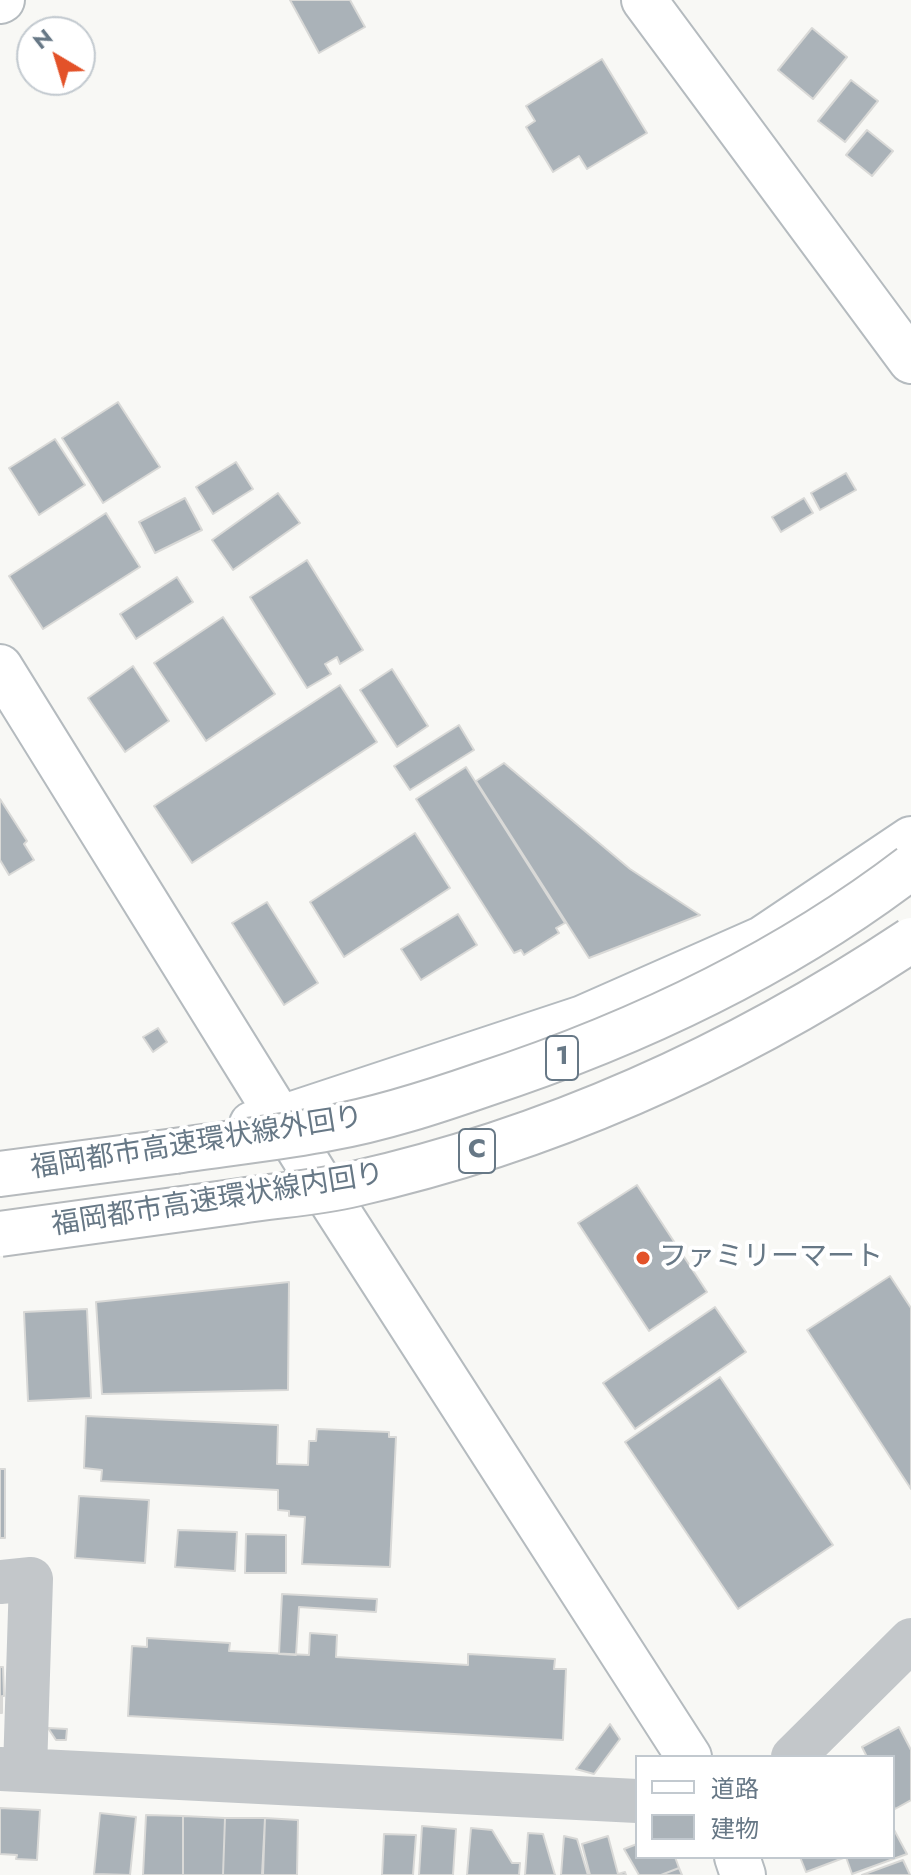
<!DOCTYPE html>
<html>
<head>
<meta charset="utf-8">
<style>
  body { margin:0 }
  #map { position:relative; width:911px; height:1875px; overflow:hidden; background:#f8f8f5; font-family:Jost,"Noto Sans JP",sans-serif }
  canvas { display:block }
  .legend { position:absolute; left:635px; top:1755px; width:260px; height:104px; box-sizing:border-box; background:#fff; border:2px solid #c2c9cf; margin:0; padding:10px 14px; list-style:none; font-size:24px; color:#677886 }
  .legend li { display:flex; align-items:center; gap:16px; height:40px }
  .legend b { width:40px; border:2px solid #c2c9cf }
  .north { position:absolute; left:16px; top:16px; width:80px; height:80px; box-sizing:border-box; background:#fff; border:2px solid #c2c9cf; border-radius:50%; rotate:322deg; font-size:22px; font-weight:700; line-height:32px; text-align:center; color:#677886 }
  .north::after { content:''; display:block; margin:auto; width:28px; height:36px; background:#e35229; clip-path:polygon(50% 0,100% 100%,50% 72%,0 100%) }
</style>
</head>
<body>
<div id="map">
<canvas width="911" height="1875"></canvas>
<ul class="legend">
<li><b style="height:10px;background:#fff"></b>道路</li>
<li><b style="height:22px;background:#aab2b8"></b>建物</li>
</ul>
<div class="north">N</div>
</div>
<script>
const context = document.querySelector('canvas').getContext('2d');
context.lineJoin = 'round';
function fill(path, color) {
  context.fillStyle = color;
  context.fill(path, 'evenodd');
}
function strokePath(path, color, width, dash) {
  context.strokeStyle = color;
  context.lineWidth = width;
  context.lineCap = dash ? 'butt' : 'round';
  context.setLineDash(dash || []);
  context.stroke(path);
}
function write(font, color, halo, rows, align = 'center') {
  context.font = font + ' Jost,"Noto Sans JP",sans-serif';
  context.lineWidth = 8;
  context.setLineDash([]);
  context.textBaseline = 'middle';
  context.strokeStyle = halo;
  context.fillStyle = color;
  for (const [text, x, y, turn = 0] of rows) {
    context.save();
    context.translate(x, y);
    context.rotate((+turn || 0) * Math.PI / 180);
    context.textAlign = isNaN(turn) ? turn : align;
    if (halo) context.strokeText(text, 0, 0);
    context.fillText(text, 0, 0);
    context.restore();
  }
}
const building = new Path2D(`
  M290 0H350L365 27 319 53Z
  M812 28 847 57 813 99 778 70Z
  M602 59 647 133 587 169 579 156 553 172 526 127 535 121 526 106Z
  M851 80 878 101 845 142 818 121Z
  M867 130 893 151 872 176 846 155Z
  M118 402 160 467 103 503 62 438Z
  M55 439 85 485 39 515 9 468Z
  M236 462 253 489 213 514 196 487Z
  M846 473 856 490 820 510 811 493Z
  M278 493 300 523 233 570 212 540Z
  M185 498 202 530 155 553 139 522Z
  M804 498 813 513 781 532 772 517Z
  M106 513 140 567 43 629 9 576Z
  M307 560 363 650 340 664 337 657 325 664 331 674 307 688 250 597Z
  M177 577 193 602 136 639 120 614Z
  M223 617 275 694 206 741 154 663Z
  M133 666 169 721 125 752 88 698Z
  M392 669 428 726 397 747 360 690Z
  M340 685 377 742 192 863 154 806Z
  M459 725 474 750 410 790 394 766Z
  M504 763 630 869 700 915 589 958 476 781Z
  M466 767 565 923 556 928 559 933 524 955 521 950 514 953 416 799Z
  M0 799 27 841 24 844 34 860 9 875 0 860Z
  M415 833 450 888 344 957 310 902Z
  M267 902 318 983 284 1005 232 923Z
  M458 914 477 945 421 980 401 949Z
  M158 1028 167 1042 153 1052 143 1037Z
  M637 1185 707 1292 649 1331 578 1223Z
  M890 1276 911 1308V1489L807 1330Z
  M289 1282 288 1390 102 1394 96 1302Z
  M715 1307 746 1352 635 1429 603 1383Z
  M87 1309 91 1398 28 1401 24 1312Z
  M720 1377 833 1545 738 1609 625 1442Z
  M86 1416 278 1425 277 1464 308 1465 309 1441H316L317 1429 389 1432V1437H396L390 1567 302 1564 305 1517 289 1516V1511L278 1510V1490L101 1481 102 1470 84 1468Z
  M0 1469H5V1538H0Z
  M79 1496 149 1500 145 1563 75 1558Z
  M178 1530 237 1532 235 1571 175 1567Z
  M246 1534 286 1535V1573H245Z
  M282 1594 377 1599 376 1612 299 1607 296 1655 279 1654Z
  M310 1633 337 1635 336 1657 468 1665V1654L555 1659 554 1669H566L563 1740 128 1716 132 1646 147 1647V1638L230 1643 229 1651 309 1655Z
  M0 1667H3L4 1696H2V1713H0Z
  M610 1724 620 1739 594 1774 576 1769Z
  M899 1727 911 1750V1800L895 1809 893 1804V1757H867L862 1747Z
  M48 1728 67 1729 66 1740H56Z
  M0 1808 40 1810 37 1860 16 1859 17 1855 0 1854Z
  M100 1813 136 1817 130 1875 94 1874Z
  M146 1815 183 1816V1875H143Z
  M183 1816 225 1818 223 1875H183Z
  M225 1818H265L262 1875H223Z
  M265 1818 298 1820 297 1875H263Z
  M422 1826 456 1829 453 1875H419Z
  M471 1828 492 1830 512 1863H520L519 1875H467Z
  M893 1828 907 1854 852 1874 846 1857H893Z
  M528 1833 543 1834 555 1875H525Z
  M384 1834 416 1835 413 1875H382Z
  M564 1836 577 1839 588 1875H561Z
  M608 1836 618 1874 625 1872 626 1875H590L582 1844Z
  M637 1844V1857H675L679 1868 661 1875H639L624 1849Z
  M800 1857H846L806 1872Z
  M903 1860 910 1875H862Z
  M679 1868 682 1875H661Z`);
fill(building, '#aab2b8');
strokePath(building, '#d9d9d7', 2);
const secondary = new Path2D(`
  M644 0 911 361
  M0 1 2 0
  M0 667 323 1188 689 1757
  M252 1124 281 1118 583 1018 762 939 911 839
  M737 1857 743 1875`);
const highway = new Path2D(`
  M0 1174 175 1151`);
strokePath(secondary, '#b5bbbf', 48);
strokePath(highway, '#b6babd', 48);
strokePath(new Path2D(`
  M0 1582 31 1579 25 1770
  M793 1757 911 1640
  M0 1769 637 1801`), '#c3c7ca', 44);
strokePath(secondary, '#fff', 44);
strokePath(highway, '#fff', 44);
const highwayBridge = new Path2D(`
  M175 1151C227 1143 279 1138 330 1128 381 1119 433 1102 482 1085 634 1035 783 965 911 867
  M0 1234C80 1223 160 1212 240 1201 278 1195 317 1193 354 1184 553 1139 741 1053 911 940`);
strokePath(highwayBridge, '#b6babd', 48, []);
strokePath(highwayBridge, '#fff', 44);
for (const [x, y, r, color] of [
  [643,1258,8,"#e35229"]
]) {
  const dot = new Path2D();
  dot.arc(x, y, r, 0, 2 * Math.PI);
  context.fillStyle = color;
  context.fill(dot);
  strokePath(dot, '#fff', 3);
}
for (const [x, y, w] of [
  [562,1058,32],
  [477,1151,36]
]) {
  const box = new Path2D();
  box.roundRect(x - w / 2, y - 22, w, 44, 6);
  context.fillStyle = '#fff';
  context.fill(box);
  strokePath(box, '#677886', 2);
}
write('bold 26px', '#677886', null, [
  ["1",562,1058],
  ["C",477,1151]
]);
write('28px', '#677886', '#fff', [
  ["福岡都市高速環状線外回り",197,1144,-9],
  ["福岡都市高速環状線内回り",218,1201,-9]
]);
write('28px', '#677886', '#fff', [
  ["ファミリーマート",659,1258]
], 'left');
</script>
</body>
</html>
